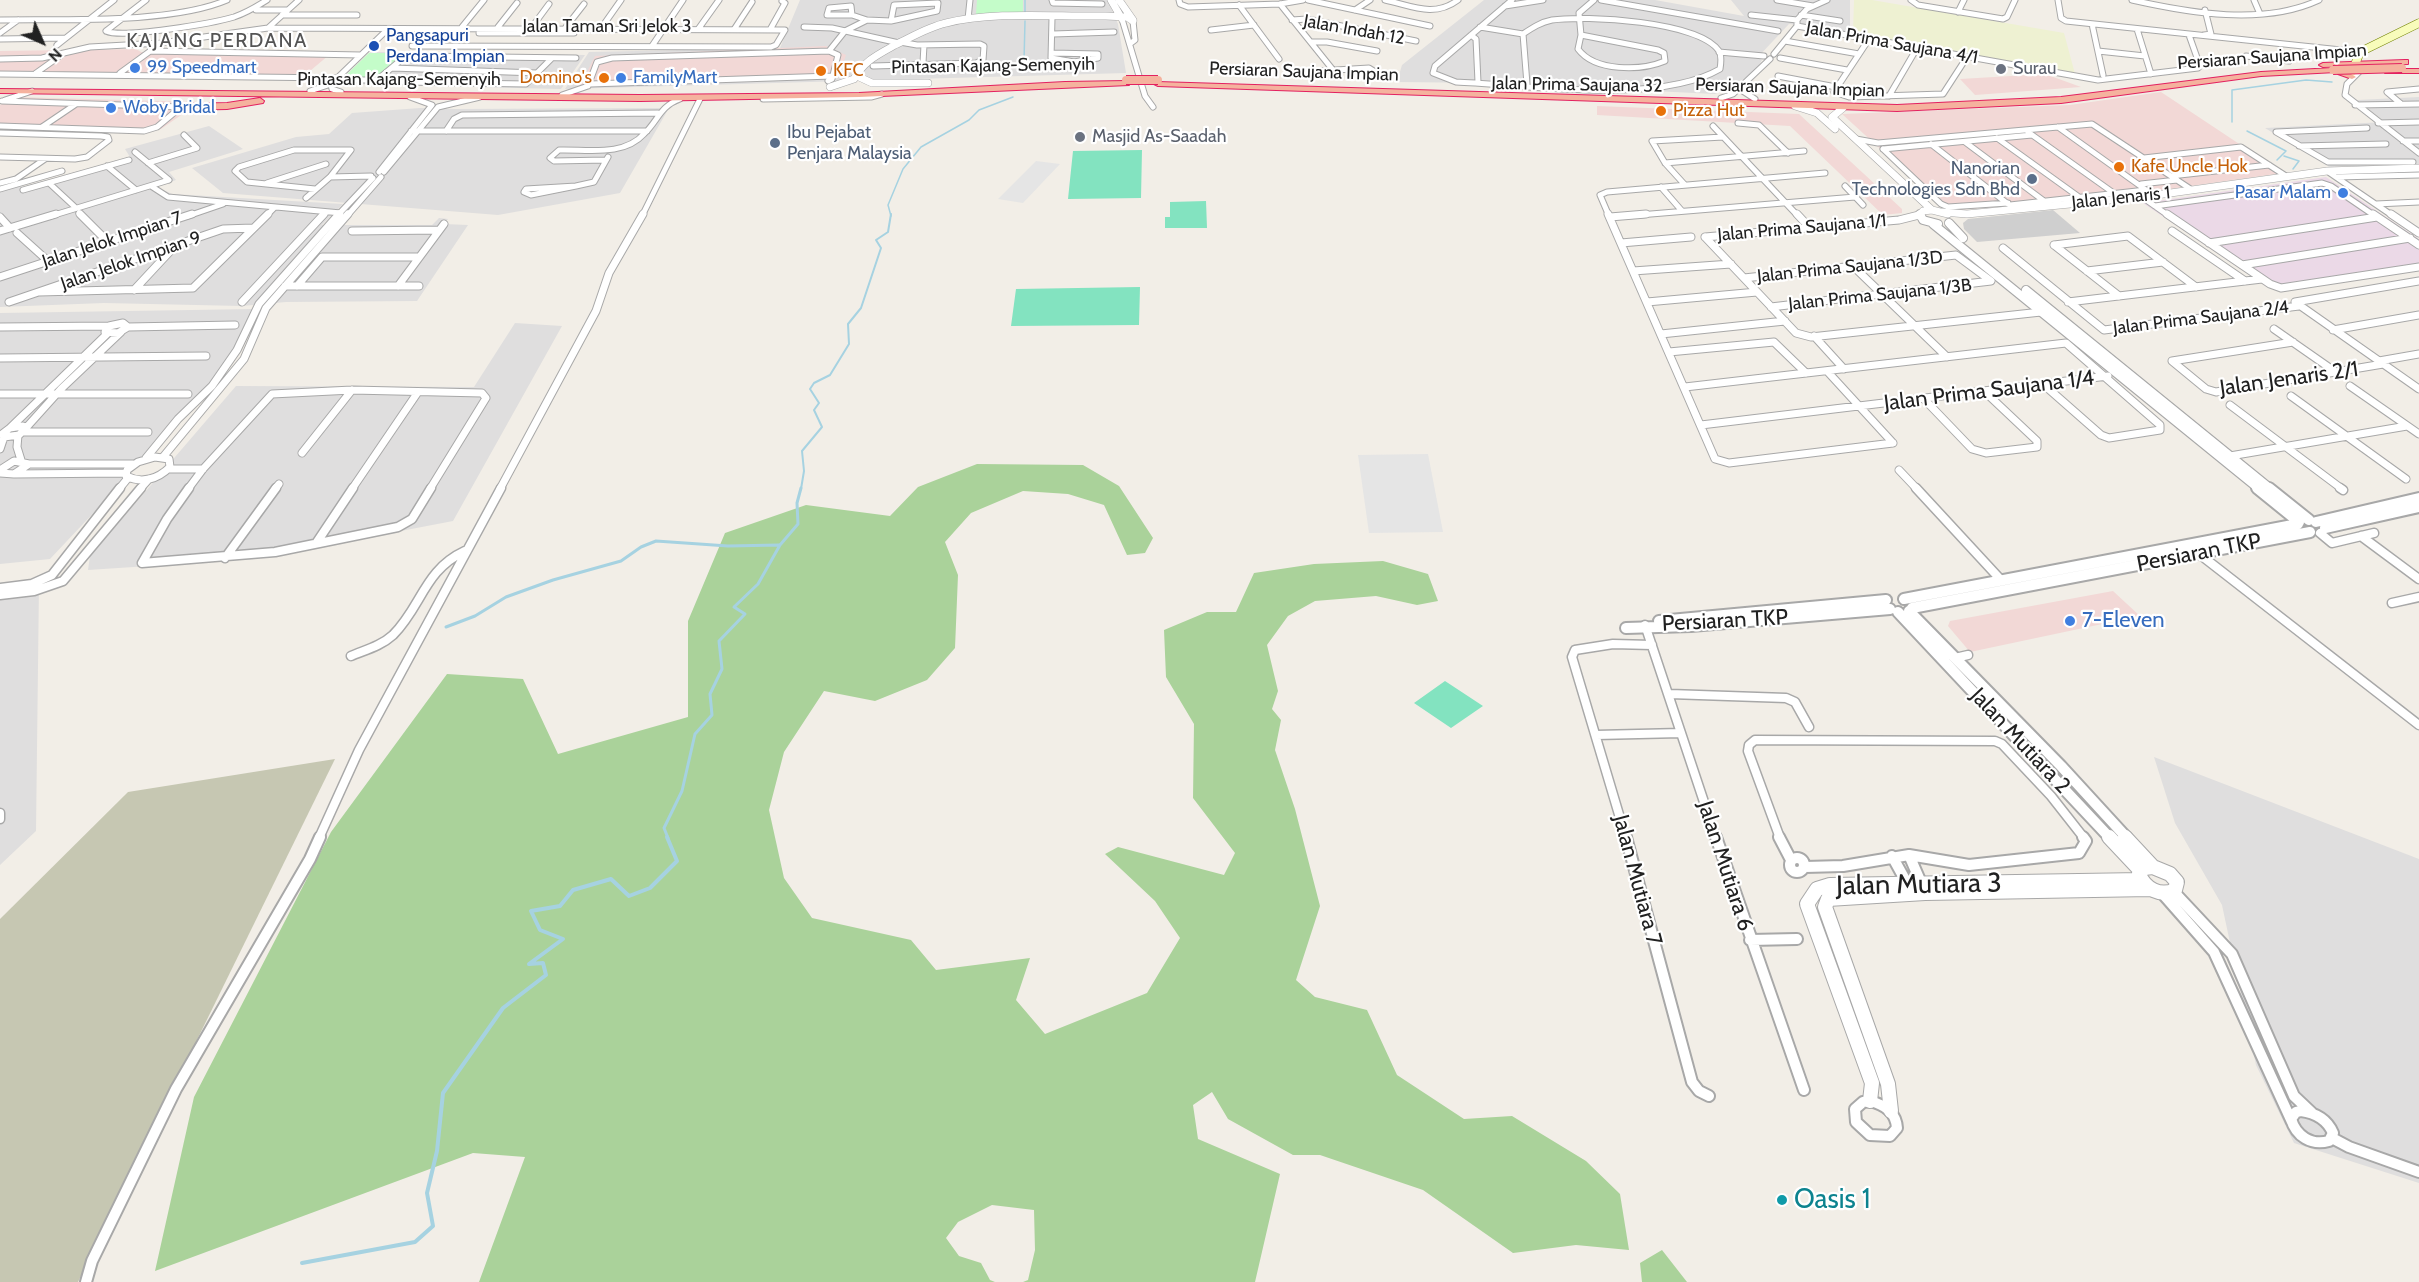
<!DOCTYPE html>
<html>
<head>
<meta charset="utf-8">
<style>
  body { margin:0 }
  #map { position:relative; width:2419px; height:1282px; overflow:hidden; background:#f2eee7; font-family:Cabin,sans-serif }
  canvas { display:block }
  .north { position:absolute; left:12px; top:12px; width:60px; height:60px; -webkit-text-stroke:4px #fff; paint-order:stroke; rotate:135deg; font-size:16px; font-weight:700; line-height:24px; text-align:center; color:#212121 }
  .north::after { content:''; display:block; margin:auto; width:21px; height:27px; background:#212121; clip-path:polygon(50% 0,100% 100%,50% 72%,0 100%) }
</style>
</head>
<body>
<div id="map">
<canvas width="2419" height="1282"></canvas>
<div class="north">N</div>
</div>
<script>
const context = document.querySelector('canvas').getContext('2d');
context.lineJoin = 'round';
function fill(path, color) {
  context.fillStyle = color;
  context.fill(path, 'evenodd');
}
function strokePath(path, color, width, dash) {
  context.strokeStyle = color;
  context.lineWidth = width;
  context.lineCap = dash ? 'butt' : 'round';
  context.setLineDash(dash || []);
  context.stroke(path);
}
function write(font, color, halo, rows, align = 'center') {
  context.font = font + ' Cabin,sans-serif';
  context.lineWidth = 4.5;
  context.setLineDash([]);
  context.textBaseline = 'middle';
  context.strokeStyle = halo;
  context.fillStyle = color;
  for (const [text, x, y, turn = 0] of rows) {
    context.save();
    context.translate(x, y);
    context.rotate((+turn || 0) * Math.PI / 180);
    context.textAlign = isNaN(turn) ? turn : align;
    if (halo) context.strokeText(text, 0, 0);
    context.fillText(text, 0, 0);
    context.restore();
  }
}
fill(new Path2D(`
  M800 0H1108L1118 24 1126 73 565 89 589 52 780 48Z
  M1484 0H1655L1744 16 1731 0H1850V32L1789 24 1758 57 1762 60 1754 74 1715 94 1489 83 1397 82 1402 65Z
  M371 52 585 55 561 89 339 84Z
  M2419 97V164L2329 167 2265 128 2385 122 2357 100Z
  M420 108 456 109 669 108 620 193 498 215 223 193 192 168 296 137 329 134 352 113Z
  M209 126 243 149 169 172 176 180 157 187 172 194 343 204 322 225H432L439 218 448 219 444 224 468 225 417 301 286 302 242 306 104 303 0 307V189L19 184 22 187 130 157 125 149Z
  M255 309 214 385 50 559 0 564V313Z
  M515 323 562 326 453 521 255 559 88 570 90 556 236 386 474 387Z
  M39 584 36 831 0 865V589Z
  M2154 757 2419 859V1183L2294 1143 2256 1065 2222 905 2175 823Z`), '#dfdede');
fill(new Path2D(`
  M826 46 846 55 838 78 580 86 595 56Z
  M136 49 141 52 329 55 304 76 0 73V51Z
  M2045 74 2081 87 1975 95 1960 79Z
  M2161 92 2283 173 2141 193 1959 210 1944 207 1842 114 2070 105Z
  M13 97 200 102 161 129 143 133 0 128V105Z
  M1597 106 1799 114 1902 209V213L1883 215 1790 126 1597 115Z
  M2113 591 2140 616 1970 652 1948 626 1950 621Z`), '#f2d8d6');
fill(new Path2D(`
  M2326 177 2419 239V263L2267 287 2143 203Z`), '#ebd9e7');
fill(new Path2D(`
  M2053 210 2080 233 1977 242 1964 229 1963 223 1968 219Z`), '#cfcfcf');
fill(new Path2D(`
  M335 759 78 1282H0V919L128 792Z`), '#c6c7b2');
fill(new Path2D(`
  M1854 0H1872L2064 33 2075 74 1853 33Z`), '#eef1d2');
fill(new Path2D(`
  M977 464 1083 465 1119 486 1153 538 1145 553 1127 555 1104 505 1068 494 1023 491 971 513 945 542 958 575 955 648 927 680 875 701 824 691 784 752 769 810 784 878 812 918 911 940 936 970 1030 958 1016 1000 1045 1034 1147 993 1180 938 1155 901 1105 854 1118 847 1224 875 1235 853 1193 798 1194 724 1166 677 1164 630 1207 612H1236L1254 573 1314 564 1383 561 1428 574 1438 601 1417 605 1376 596 1315 601 1288 616 1267 645 1278 691 1272 709 1281 720 1275 750 1295 809 1320 906 1296 980 1315 997 1367 1010 1397 1075 1464 1119 1512 1116 1586 1161 1620 1194 1629 1250 1576 1245 1513 1253 1423 1190 1320 1155H1293L1228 1119 1212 1092 1193 1105 1198 1139 1280 1174 1255 1282H1023L1028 1280 1035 1250 1034 1210 992 1205 958 1222 946 1238 959 1256 981 1263 990 1280 995 1282H479L525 1157 473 1153 155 1271 194 1097 331 832 447 674 523 679 558 754 688 717V621L725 533 806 505 890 516 918 487Z
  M1662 1250 1687 1282H1642L1640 1263Z`), '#aad29a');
fill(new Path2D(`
  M977 0H1023V15H979L976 14Z
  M369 53H409L399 58 379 77H344Z`), '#c4fcc9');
fill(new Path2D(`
  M1142 150 1141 198 1068 199 1073 151Z
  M1206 201 1207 228H1165V217H1170V202Z
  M1140 287 1139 325 1011 326 1016 289Z
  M1445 681 1483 706 1451 728 1414 703Z`), '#83e3c0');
fill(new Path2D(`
  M1036 161 1060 164 1023 203 998 199Z
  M1428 454 1443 532 1369 533 1358 455Z`), '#e5e5e5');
strokePath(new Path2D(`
  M1025 0V13
  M1024 61 1025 21
  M2232 122V90L2306 80 2332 82
  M2247 131 2286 151 2277 160
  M2284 156 2299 161 2293 169
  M891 216 888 205 903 169 921 147 969 120 979 110 1013 97`), '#a6d2e1', 1.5);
strokePath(new Path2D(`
  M801 489 804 471 802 451 822 427 814 410 819 403 810 389 814 383 830 375 849 344 848 324 861 308 881 248 876 240 888 232 891 214`), '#a6d2e1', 2);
strokePath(new Path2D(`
  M446 627 475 616 506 597 553 580 621 561 641 547 656 541 728 546 779 545
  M668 838 664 828 682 791 695 734 712 715 710 694 722 669 719 641 745 614 734 607 758 584 780 545 798 524 797 503 801 488`), '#a6d2e1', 3);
strokePath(new Path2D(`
  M302 1263 415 1242 433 1226 427 1193 437 1151 443 1093 503 1008 546 975 543 963 529 964 563 939 540 930 531 911 560 906 573 890 611 879 629 896 650 888 677 861 667 837`), '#a6d2e1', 4);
const minorFar3 = new Path2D(`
  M1052 0 1053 3 1102 4
  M1179 0 1180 4 1188 7 1280 4 1303 0
  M1308 0 1430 26
  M1385 0C1412 6 1434 18 1458 0
  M1512 0 1435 66 1433 73 1456 82C1528 85 1658 105 1720 69 1721 63 1722 56 1719 51 1699 21 1585 15 1552 20 1541 22 1532 28 1523 34L1527 84
  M1601 0 1778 31
  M1777 0 1813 6
  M1911 0 1918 5 2003 19 2007 17 2015 0
  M2058 0 2061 18 2066 21 2360 52
  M2132 0C2190 13 2263 26 2319 0
  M2254 0 2260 14
  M938 3 937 11 891 21 894 5Z
  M1280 4 1333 70
  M1239 5 1279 59
  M851 6 852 15H827L829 8Z
  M1505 6 1543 0
  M256 10H287
  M1355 10 1370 0
  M1958 12 1964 0
  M282 15H357
  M1751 15 1797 20
  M1801 15 1840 21
  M1052 18 1051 58 1074 62 1098 58V54L1052 53
  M968 19 970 0
  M1122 19 1145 96 1153 107
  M0 20C63 19 171 24 227 0
  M867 20 891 21
  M1292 20 1307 19 1416 41
  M2092 24 2103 75
  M1797 25V20L1807 9 1827 0
  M1797 26 2098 80 2198 68 2200 66 2189 35
  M462 27 484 0
  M498 27 517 3
  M532 27 549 4
  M566 27 584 4
  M602 27 621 0
  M804 27 832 28 899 43
  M1480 27 1523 34
  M268 28 299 0
  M699 28 719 0
  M735 28 752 2
  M771 28 785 3 782 1
  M2137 29 2151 74
  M1211 30 1254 25
  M106 31C122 39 214 23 234 17 246 13 256 7 267 0
  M106 31 146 0
  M0 33 18 20
  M479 33H574
  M1053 34 1114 32
  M1471 35 1476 39 1478 82
  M1581 35 1658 50 1664 53 1665 61C1641 71 1595 72 1578 49Z
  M1581 35 1579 13 1594 0
  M2204 35 2211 34 2205 10
  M0 39 65 38
  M1869 39 1834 92 1849 97 1943 94 1967 57
  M1785 41 1859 54
  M1311 42H1327L1377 51
  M1131 43 1135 40 1133 21
  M57 45 114 0
  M652 46 683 0
  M150 51 361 55
  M829 51 845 31 867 20 852 15
  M2098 51 2145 56
  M1719 52 1764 56
  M1774 54 1797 26
  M2246 56 2289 61
  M1780 58 1847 70
  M0 59 42 58 90 47 161 43 268 28 785 30 776 45 771 47 412 46
  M923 63 924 45
  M873 66 976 63 983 60 984 46 980 44 917 45 900 42
  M392 68 537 73
  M1319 71 1369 68 1377 73
  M2359 72 2347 84 2345 95 2419 153
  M36 73 60 56
  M120 73 153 49
  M0 74 338 78
  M1778 76 1836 87
  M336 80H377L401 60 412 56 576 58
  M404 82 526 84 552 58
  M331 84 332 89 341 92
  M590 84 832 76
  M588 86 597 62 612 58 829 51 838 55 832 79 828 81
  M1738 88 1755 99
  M310 91 331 84 388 29
  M562 95 588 86
  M1889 96 1917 48
  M1721 98 1733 94 1770 59
  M763 99 871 97 882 94
  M5 100 32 91
  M2 101 181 107
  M2400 103 2387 92 2419 89
  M2355 105 2419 104
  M1738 123 1759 125 1788 153
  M2378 123 2419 122
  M0 126 144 131 157 127 181 107
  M1713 126 1798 216
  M42 127 76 104
  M2367 128 2276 132 2328 162H2413
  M411 131H647
  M446 131 454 119 462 115 658 113
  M2028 132 2115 194
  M0 133 101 136 108 137 109 140 87 157 75 159 0 157
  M1997 138 2079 197
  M1856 139 1878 143 2092 124 2192 190
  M2403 141H2419
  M1965 142 2044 201
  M1931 144 2008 204
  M2299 146 2386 144
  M1883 149 2032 135
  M1883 149 1941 204 1948 207 2008 203
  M135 152 169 180
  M2144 158 2241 147 2286 176
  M606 160 554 161 550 158 559 150C587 149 623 157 644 134 658 121 660 106 680 99
  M148 163 197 148 184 135
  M1665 163 1804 151
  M107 166 136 190
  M2327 171 2393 216
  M379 172 432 105 410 97
  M384 172 438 107 480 97
  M2171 176 2269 165
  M330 177 371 176
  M2336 177 2419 175
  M0 183 16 179 45 159
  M49 183 76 208
  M267 183 326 164
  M2141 184 2177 180
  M1685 185 1665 163 1652 141 1723 137
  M151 186 168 197 341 213
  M576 186 531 195 524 192 526 189Z
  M576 186 594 182 608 157
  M1845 186 1863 205
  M1661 187 1682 211
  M0 189 62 171
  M23 190 129 160
  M2142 197 2169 216
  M306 198 330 177 351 150H294L239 167 235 171 247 182 315 189
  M2376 204 2419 202
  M2010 205 2146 190 2058 127
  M2155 206 2322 183 2331 186 2375 216
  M79 213 82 216
  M51 216 169 180
  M188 216 223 204
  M266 216 274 208
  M323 216 326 212
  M337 216 373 178
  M347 216 381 177
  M642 216 700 99
  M1609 216 1600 195 1607 192 1825 173
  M1627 216 1855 197
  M1917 216 1919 215`);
const minorFar2 = new Path2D(`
  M80 214 108 242
  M1608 214 1715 459 1729 463 1893 443
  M1797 214 1810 228
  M2167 214 2270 284 2281 288 2419 267
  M2373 214 2419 245
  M2391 214 2419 233
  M0 217 10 228
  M1610 217 1646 214
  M0 231 56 214
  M352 231 439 230
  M2172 231 2245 281
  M17 233 48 261
  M1705 237 1796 333 1811 337 2041 312
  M1705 237 1899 220 1919 215
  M1621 243 1691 237
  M2209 243 2377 217
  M2054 245 2128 236 2196 287
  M2054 245 2119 296
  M2003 248 2104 330 2299 306
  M2242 265 2410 238
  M1853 266 1947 357
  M1633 271 1731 264
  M2087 271 2163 262
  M0 277 192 214
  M1744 278 1956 255 1991 281 1771 307
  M2419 281 2295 302 2419 389
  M285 286H419
  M297 286 322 257H419
  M398 286 444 224
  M134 290 174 247
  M39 292 193 288 268 214
  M9 302 223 229 253 228
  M242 302 324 214
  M1647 302 1757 292
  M2068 302 2262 279
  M123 323 128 327 118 333 105 332 109 326Z
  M0 327 109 326
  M128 327 235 325
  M2274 329 2337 373
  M2333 330 2419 315
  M1661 334 1785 321
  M1814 336 1844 369
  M2293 342 2172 361 2206 389 2216 392 2383 364
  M1669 352 1774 342 1806 373
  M0 358 206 356
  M2379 361 2419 354
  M1827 371 1893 443
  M2350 386 2419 434
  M1685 387 2066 343 2160 425V430L2109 438 2101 435 2043 384
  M0 394H188
  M2291 396 2406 479
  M1923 398 1972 449 1986 453 2037 447V441L1984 391
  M2230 405 2342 489
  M1701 425 2108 376
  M23 426 25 429 19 435 4 437 2 434 10 428Z
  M10 428 108 333
  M25 429 61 389 121 332
  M23 432H148
  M18 435 17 447 21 460
  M0 449 4 437
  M302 453 352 390
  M2230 456 2407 426
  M155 457 169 459 170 467C158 479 142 484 126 476L127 470 138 462Z
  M163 457 244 359 266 308 348 214
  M146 458 178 419 212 386 237 350 259 304 339 214
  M29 464H133
  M168 469H203
  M0 470 14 461 29 464 14 474 0 473
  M1899 470 1917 489
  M14 474 126 473
  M119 489 128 478
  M140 489 149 479
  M188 489 203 469 272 394 352 390 482 393 486 398 430 489
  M275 489 279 484
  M352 489 418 392
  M500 489 596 311 609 273 643 214`);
const minorFar1 = new Path2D(`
  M189 488 167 519 142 563 275 552 398 527 412 519 431 488
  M1916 488 2001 580
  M2340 488 2343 490
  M2320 533 2332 543 2374 533
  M2361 536 2419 579
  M317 542 353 488
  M2198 553 2419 725
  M225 558 276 488
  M0 588 32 584 52 575 120 488
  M0 595 34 591 63 581 141 488
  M2392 603 2419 597
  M1645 625 1716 838
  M351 656C365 650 381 646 393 635 422 606 424 570 465 551
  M1955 658 1968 655
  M1670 694 1786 698 1795 702 1809 727
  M1596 735 1681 733
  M0 813V819
  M319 838 359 750 501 488
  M1626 838 1572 657 1575 650 1613 644 1652 645
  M1780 838 1748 751 1749 745 1755 740 1995 741 2002 744 2051 796 2084 838`);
const minor = new Path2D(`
  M1626 837 1692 1082 1699 1091 1709 1096
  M1716 837 1804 1090
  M1779 837 1791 860
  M1909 855 1922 885
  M1892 856 1908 885
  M1790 865a7 7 0 1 1 14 0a7 7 0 1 1-14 0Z
  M1805 867 1843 866 1909 855 1969 865 2079 853 2086 841 2083 837
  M2173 891 2232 954 2294 1096 2312 1113
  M2162 893 2214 952 2292 1122
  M1750 940 1797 939
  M1870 1101C1885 1105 1896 1112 1897 1128L1890 1136 1870 1135 1856 1122 1855 1109 1863 1102Z
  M2301 1111C2316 1113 2327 1119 2333 1133L2329 1141C2311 1146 2296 1136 2291 1119L2296 1112Z
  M2332 1138 2349 1147 2419 1172
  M86 1282 92 1261 176 1089 310 859 320 837`);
const tertiaryFar3 = new Path2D(`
  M1111 0 1122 19
  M1119 0 1133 20
  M857 76 872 83H928
  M830 87 854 79C864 61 877 55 895 45 912 37 928 27 946 23 994 11 1056 17 1106 16L1127 17 1133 21
  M1795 106 1817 113 1835 129
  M1843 108 1832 117 1932 210 1948 214
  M1942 212 1967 214 2142 197 2327 171 2419 168
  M1919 216 1923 211 1932 210`);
const tertiaryFar2 = new Path2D(`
  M1920 214 1923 220 1938 224
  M1949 223 1963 238
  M1933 224 2259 489
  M2026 290 2271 489`);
const tertiaryFar1 = new Path2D(`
  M2257 488 2299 522
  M2269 488 2309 520
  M2316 522 2419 498
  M2325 528 2419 507
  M1904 599 2298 524
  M1912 608 2310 532
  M1909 611 2061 766 2127 838
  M1898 612 2110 838
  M1659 621 1886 600
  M1626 628 1691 626 1890 609`);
const tertiary = new Path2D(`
  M2109 837 2141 871
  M2125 837 2153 867
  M2153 867 2170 874 2177 882 2175 890C2160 897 2145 889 2139 874L2144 868Z
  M1870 1101 1872 1083 1807 904 1817 889 1830 885 2141 880
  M1891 1111 1888 1084 1825 907 1828 899 1925 893 2150 889`);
const secondary = new Path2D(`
  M2352 72 2360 52 2419 23`);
const trunk = new Path2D(`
  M2405 60H2408V64L2323 67 2319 65 2323 63Z
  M2333 68 2337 70 2336 72 2261 76 2061 103 1897 111 1158 86 1154 84 1158 82 1897 105 2061 97 2261 72Z
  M2385 69H2419V73H2385Z
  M2338 70H2344L2356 77 2352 79 2338 74Z
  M1126 81H1129V85L859 97 640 101 0 93V89L640 95 859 93 1065 82Z
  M260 98 264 101 263 103 227 109 181 110 177 107 181 104 227 103Z`);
strokePath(minorFar3, '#a8a8a8', 7);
strokePath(minorFar2, '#a8a8a8', 9);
strokePath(minorFar1, '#a8a8a8', 11);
strokePath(minor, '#a8a8a8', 14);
strokePath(tertiaryFar3, '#a8a8a8', 8);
strokePath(tertiaryFar2, '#a8a8a8', 10);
strokePath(tertiaryFar1, '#a8a8a8', 14);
strokePath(tertiary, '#a8a8a8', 16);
strokePath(secondary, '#6f7f00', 9);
strokePath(trunk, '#e32160', 2);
strokePath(minorFar3, '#fff', 5);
strokePath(minorFar2, '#fff', 7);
strokePath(minorFar1, '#fff', 8);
strokePath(minor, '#fff', 10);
strokePath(tertiaryFar3, '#fff', 7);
strokePath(tertiaryFar2, '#fff', 8);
strokePath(tertiaryFar1, '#fff', 10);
strokePath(tertiary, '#fff', 14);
strokePath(secondary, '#f8fcbb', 8);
fill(trunk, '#f5b29e');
const trunkBridge = new Path2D(`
  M2333 70 2402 68
  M1126 80H1158`);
strokePath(trunkBridge, '#e32160', 10, []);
strokePath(trunkBridge, '#f5b29e', 8);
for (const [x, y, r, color] of [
  [374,46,6,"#1a4fb4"],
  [135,68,6,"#3f7fe0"],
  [2001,69,6,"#6b7280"],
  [821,71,6,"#e8710a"],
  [604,78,6,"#e8710a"],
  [621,78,6,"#3f7fe0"],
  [111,108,6,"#3f7fe0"],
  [1661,111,6,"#e8710a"],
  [1080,137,6,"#6b7280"],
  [775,143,6,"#5c6f8a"],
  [2119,167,6,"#e8710a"],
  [2032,179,6,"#5c6f8a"],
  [2343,193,6,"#3f7fe0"],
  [2070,621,6,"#3f7fe0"],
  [1782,1200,6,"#0f9aa8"]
]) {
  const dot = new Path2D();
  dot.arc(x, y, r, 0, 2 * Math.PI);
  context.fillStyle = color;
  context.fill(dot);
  strokePath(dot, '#fff', 2);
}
write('18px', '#212121', '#fff', [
  ["Jalan Taman Sri Jelok 3",607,27],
  ["Jalan Indah 12",1354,30,10],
  ["Jalan Prima Saujana 4/1",1892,43,10],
  ["Persiaran Saujana Impian",2272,57,-4],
  ["Pintasan Kajang-Semenyih",993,66,-1],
  ["Persiaran Saujana Impian",1304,72,2],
  ["Pintasan Kajang-Semenyih",399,80],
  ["Jalan Prima Saujana 32",1577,85,1],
  ["Persiaran Saujana Impian",1790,88,2],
  ["Jalan Jenaris 1",2121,198,-6],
  ["Jalan Prima Saujana 1/1",1802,228,-5],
  ["Jalan Jelok Impian 7",112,240,-18],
  ["Jalan Jelok Impian 9",131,261,-19],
  ["Jalan Prima Saujana 1/3D",1850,267,-6],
  ["Jalan Prima Saujana 1/3B",1880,295,-6],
  ["Jalan Prima Saujana 2/4",2201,318,-7]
]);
write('18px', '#164399', '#fff', [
  ["Pangsapuri",386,36],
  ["Perdana Impian",386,57]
], 'left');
write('18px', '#366cbe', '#fff', [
  ["99 Speedmart",147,68],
  ["FamilyMart",633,78],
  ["Woby Bridal",123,108],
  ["Pasar Malam",2331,193,"right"]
], 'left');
write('18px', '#5b616d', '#fff', [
  ["Surau",2013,69],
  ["Masjid As-Saadah",1092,137]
], 'left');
write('18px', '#c56008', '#fff', [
  ["KFC",833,71],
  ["Domino's",592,78,"right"],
  ["Pizza Hut",1673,111],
  ["Kafe Uncle Hok",2131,167]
], 'left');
write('18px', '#4e5e75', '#fff', [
  ["Ibu Pejabat",787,133],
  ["Penjara Malaysia",787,154],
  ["Nanorian",2020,169,"right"],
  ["Technologies Sdn Bhd",2020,190,"right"]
], 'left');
context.letterSpacing = '1.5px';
write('20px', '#545454', '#fff', [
  ["KAJANG PERDANA",217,41]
]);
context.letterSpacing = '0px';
write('22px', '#212121', '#fff', [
  ["Jalan Jenaris 2/1",2289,379,-8],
  ["Jalan Prima Saujana 1/4",1989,391,-7],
  ["Persiaran TKP",2199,553,-11],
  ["Persiaran TKP",1725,621,-3],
  ["Jalan Mutiara 2",2020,741,47],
  ["Jalan Mutiara 6",1725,866,72],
  ["Jalan Mutiara 7",1637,880,75]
]);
write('22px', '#366cbe', '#fff', [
  ["7-Eleven",2082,621]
], 'left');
write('27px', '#212121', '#fff', [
  ["Jalan Mutiara 3",1919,885,-1]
]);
write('27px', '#0d838f', '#fff', [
  ["Oasis 1",1794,1200]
], 'left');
</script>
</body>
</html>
